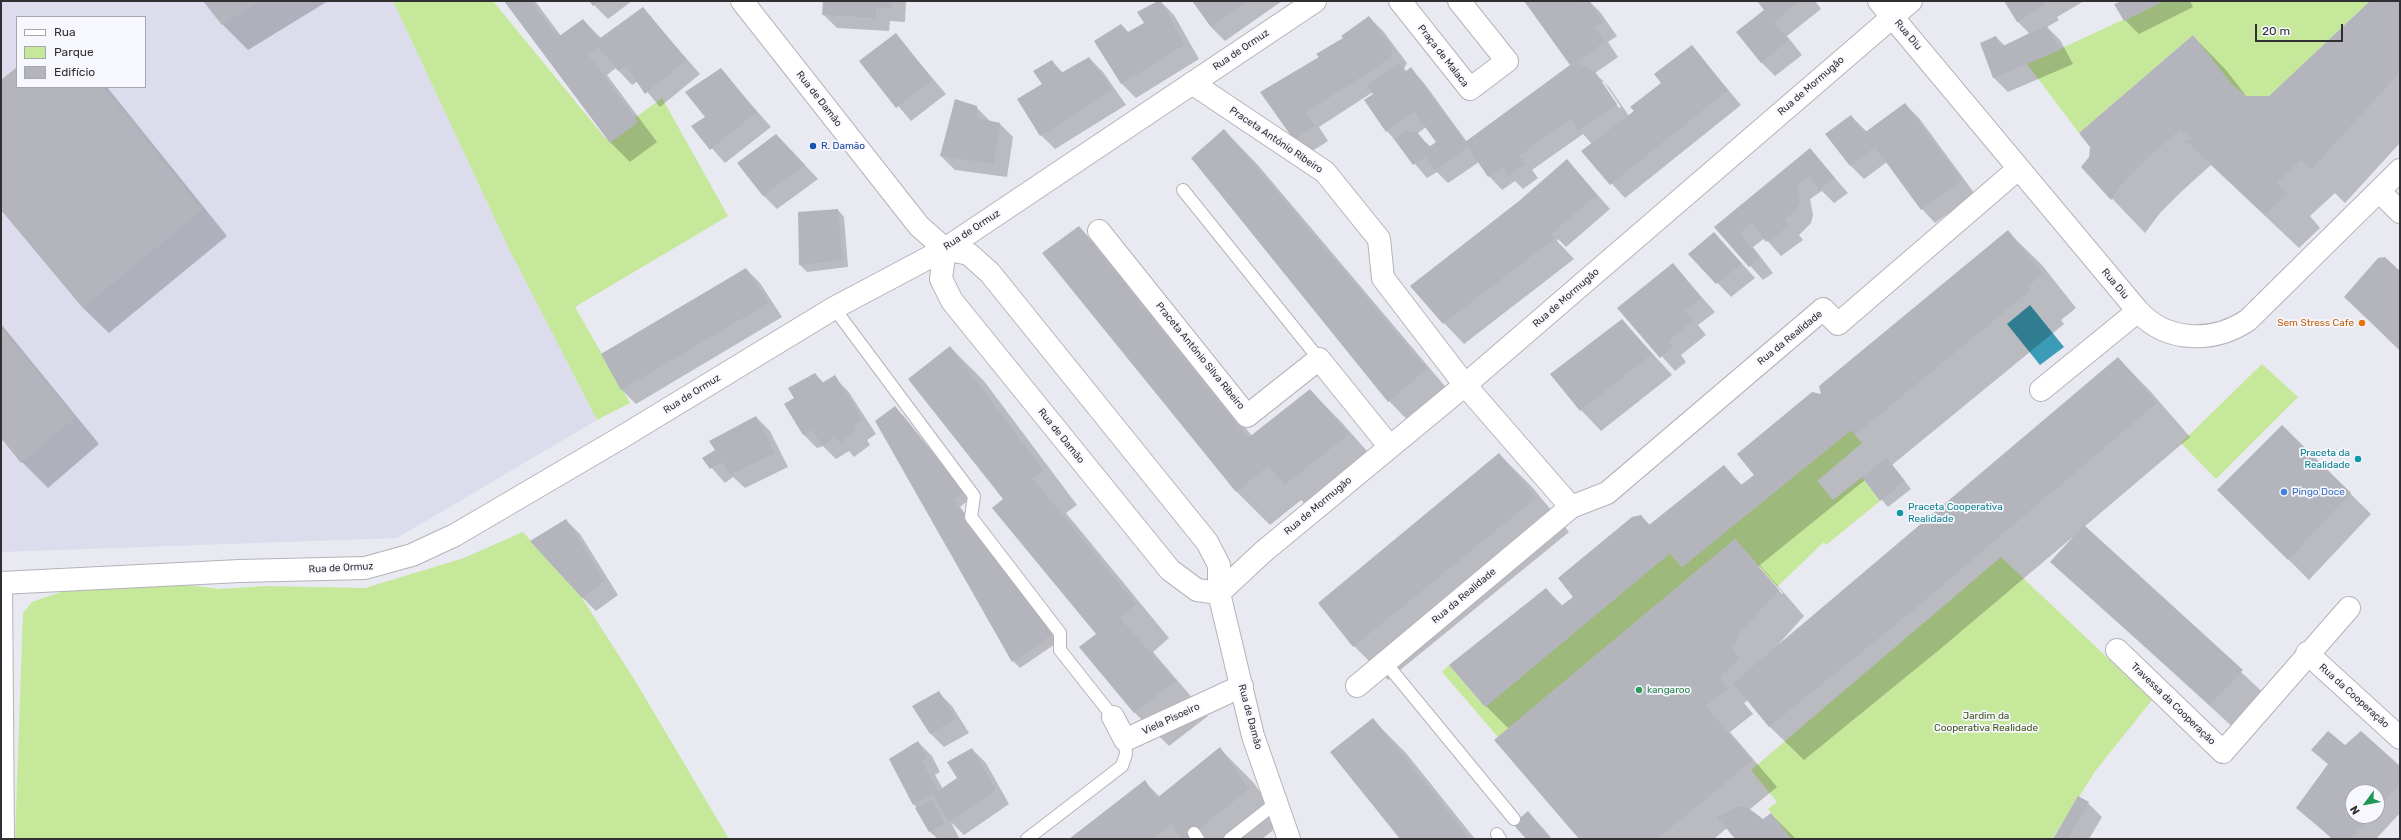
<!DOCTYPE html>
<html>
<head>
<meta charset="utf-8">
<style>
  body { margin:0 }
  #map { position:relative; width:2401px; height:840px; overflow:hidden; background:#e9e9f2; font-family:Rubik,sans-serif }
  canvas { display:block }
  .frame { position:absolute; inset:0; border:2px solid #303033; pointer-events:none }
  .legend { position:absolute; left:16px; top:16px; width:130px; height:72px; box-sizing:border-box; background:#f7f7fe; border:1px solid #a7a7ad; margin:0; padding:5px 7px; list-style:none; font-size:12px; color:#303033 }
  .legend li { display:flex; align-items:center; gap:8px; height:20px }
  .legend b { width:20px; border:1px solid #a7a7ad }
  .north { position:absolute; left:2345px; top:784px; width:40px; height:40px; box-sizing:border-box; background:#f7f7fe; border:1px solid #a7a7ad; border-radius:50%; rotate:238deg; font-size:11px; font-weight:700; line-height:16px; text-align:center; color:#303033 }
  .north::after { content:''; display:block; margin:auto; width:14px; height:18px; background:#1f9855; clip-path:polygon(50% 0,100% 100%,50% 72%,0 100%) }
  .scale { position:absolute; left:2255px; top:24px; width:88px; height:18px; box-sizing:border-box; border:2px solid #303033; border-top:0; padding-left:5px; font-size:12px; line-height:14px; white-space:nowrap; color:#303033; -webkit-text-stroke:3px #f7f7fe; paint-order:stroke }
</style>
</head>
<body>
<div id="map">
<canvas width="2401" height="840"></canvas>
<div class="frame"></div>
<ul class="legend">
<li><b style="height:5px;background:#fff"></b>Rua</li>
<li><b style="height:11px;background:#c5e89a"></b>Parque</li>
<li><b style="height:11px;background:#b4b4bc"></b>Edifício</li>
</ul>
<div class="north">N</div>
<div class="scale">20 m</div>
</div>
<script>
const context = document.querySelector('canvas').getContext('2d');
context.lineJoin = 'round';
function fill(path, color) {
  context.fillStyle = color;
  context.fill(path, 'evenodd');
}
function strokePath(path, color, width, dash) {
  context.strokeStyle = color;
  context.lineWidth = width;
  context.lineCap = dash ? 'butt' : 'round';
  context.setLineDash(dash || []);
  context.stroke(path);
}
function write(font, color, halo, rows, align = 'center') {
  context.font = font + ' Rubik,sans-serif';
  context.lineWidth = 3.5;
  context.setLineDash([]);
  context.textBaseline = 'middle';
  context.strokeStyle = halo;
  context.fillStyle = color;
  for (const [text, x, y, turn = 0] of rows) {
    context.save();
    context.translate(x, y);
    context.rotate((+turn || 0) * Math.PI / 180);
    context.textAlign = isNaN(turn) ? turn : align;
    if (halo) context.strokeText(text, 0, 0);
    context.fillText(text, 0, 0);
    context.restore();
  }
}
fill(new Path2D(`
  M1 1H393L509 249 597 420 397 538 1 552ZM17 17H145V87H17Z`), '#dcdcec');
fill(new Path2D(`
  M393 1H493L606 139 662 98 728 216 575 307 630 403 597 420 509 249Z
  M2164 1H2370L2269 96H2246L2232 85 2193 35 2079 133 2027 64Z
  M2262 364 2298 397 2216 479 2181 443Z
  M1851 430 1862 443 1817 481 1833 500 1862 477 1880 501 1826 545 1824 542 1777 587 1735 539 1498 737 1442 672 1449 665 1485 707 1670 553 1682 567Z
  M523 532 582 598 634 679 729 839H15L23 613 32 602 64 591 94 588 182 584 219 589 266 586 365 588 464 558Z
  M2001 557 2152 700 2096 770 2052 839H1791L1768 809 1777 802 1751 770Z`), '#c5e89a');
fill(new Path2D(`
  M2030 305 2064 347 2040 365 2007 324Z`), '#3c9bb6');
fill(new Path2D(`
  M204 1H328L248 50 223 25Z
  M505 1H535L561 36 583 20 601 38 642 8 700 74 660 107 638 81 632 85 616 68 607 75 657 142 630 162 610 142Z
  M590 1H632L608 19Z
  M824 1H906L905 22 890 21 889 31 837 28 823 14Z
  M1160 1 1174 15 1199 59 1136 98 1122 84 1095 42 1121 25 1129 33 1145 23Z
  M1194 1H1282L1225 41 1211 27Z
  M1525 1H1589L1600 12 1617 36 1608 42 1618 57 1595 73 1609 87 1629 116 1662 84 1692 47 1741 105 1625 198 1582 151 1592 144 1583 134 1532 170 1538 178 1523 189 1515 181 1502 190 1489 176 1479 162 1448 183 1437 172 1427 178 1387 131 1373 92 1319 127 1328 141 1309 153 1295 139 1320 57 1369 17 1383 31 1407 63 1404 69 1407 71 1411 69 1424 83 1467 142 1571 65ZM1601 82H1604L1621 107 1619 108ZM1426 127 1438 143 1431 147 1417 134Z
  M1759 1H1815L1821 9 1787 36 1802 55 1775 76 1761 62 1766 10Z
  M2005 1H2084L2057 17 2059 20 2047 27 2060 40 2073 64 2008 92 1994 78 1982 44 1996 37 2005 46 2030 34 2018 22Z
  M2124 1H2190L2193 7 2139 34 2125 20Z
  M2371 1H2400V143L2345 203 2335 193 2310 216 2320 228 2299 248 2211 165 2182 191 2160 213 2145 233 2082 167 2090 158 2091 147 2193 36 2226 70 2247 97H2270Z
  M895 34 946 94 911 121 860 61Z
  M1089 58 1103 72 1126 105 1055 149 1041 135 1018 99 1043 84 1052 61 1063 73Z
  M17 69V87H107L227 236 109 333 83 308 1 209V81Z
  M720 69 771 127 725 163 692 126 706 118Z
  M1905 104 1919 118 1975 194 1935 223 1922 209 1887 162 1864 179 1851 166 1827 134 1851 116 1867 132Z
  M976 107 991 122 999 123 1013 137 1007 177 955 170 941 156Z
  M1224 130 1257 164 1460 404 1422 435 1389 401Z
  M790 149 818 179 777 209 763 195Z
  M1810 150 1848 193 1834 203 1822 191 1810 199 1813 215 1811 223 1799 235 1803 240 1781 256 1765 238 1753 247 1773 273 1763 280 1715 227Z
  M1567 160 1610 209 1566 247 1558 239 1557 241 1574 259 1464 344 1444 323 1520 202Z
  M838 210 844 217 848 267 807 272 800 265Z
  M1079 227 1112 261 1252 436 1310 390 1343 424 1382 468 1319 518 1301 500 1270 525 1236 491Z
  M2008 232 2042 265 2076 308 2061 320 2064 324 1892 465 1911 489 1888 507 1865 480 1760 565 1804 616 1777 646 2118 358 2151 392 2190 437 2084 527 2268 697 2236 730 2052 562 2074 536 1939 650 1804 760 1770 727 1748 700 1744 703 1753 714 1730 732 1777 787 1749 810 1764 820 1771 814 1796 839H1737L1727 828 1714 839H1580L1509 729 1486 706 1546 589 1563 606 1574 597 1641 516 1650 525 1724 467 1742 485 1755 475 1822 395ZM1757 566H1760L1783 593 1782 594Z
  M1714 233 1755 278 1731 297 1690 254Z
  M1672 264 1715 312 1698 325 1706 335 1681 355 1686 362 1675 371 1619 308Z
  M746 269 760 283 782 317 636 404 622 390 602 354Z
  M2400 273V351L2345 297Z
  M1622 320 1672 375 1601 431 1581 410 1552 374Z
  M1 324 99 444 48 488 22 462 4 439 1 442Z
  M950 347 984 381 1077 505 1066 513 1169 638 1153 652 1208 716 1169 746 1135 713 1080 647 1098 634 1004 500Z
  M815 374 824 383 834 377 848 391 876 434 867 440 870 445 854 457 849 451 836 459 823 446 817 448 803 434 795 398Z
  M902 414 970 499 960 507 1061 640 1020 668 1013 661Z
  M756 417 770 431 788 467 745 488 733 477 725 483 703 458 716 451Z
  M2282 426 2371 514 2309 580 2239 510Z
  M1499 454 1533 488 1569 532 1388 680 1354 646 1319 603Z
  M566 520 580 534 618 595 596 611 582 597Z
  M938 692 952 706 969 733 944 747 930 733Z
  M1373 720 1406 753 1475 839H1401Z
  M918 742 932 756 940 772 935 775 943 789 958 778 972 749 986 763 1009 804 964 835 951 822 959 838 938 839 930 832 914 804Z
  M2345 746 2400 767V813L2376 839H2332L2298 807 2329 765 2312 749ZM2353 792H2377V816H2353Z
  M1220 749 1253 782 1282 823 1262 839H1071L1145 782 1160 797Z
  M2088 803 2102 817 2089 839H2054Z
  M1528 813 1542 827 1552 839H1528Z`), '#0003');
fill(new Path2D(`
  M203 1H261L222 25Z
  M504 1H531L558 37 583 19 599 39 643 7 687 60 645 94 626 66 618 71 598 47 588 54 638 122 610 143Z
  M589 1H600L593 6Z
  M823 1H892L891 8H876V18L822 15Z
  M1158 1H1161L1185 45 1121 84 1094 41 1121 24 1128 32 1144 23 1137 12Z
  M1192 1H1249L1211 27Z
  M1524 1H1574L1576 3 1580 1H1589L1604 22 1595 28 1605 42 1576 62 1595 72 1617 104 1578 131 1571 119 1519 156 1525 164 1508 176 1502 167 1488 177 1468 147 1434 170 1425 157 1413 165 1394 139 1405 131 1417 132 1429 147 1436 142 1414 112 1386 132 1364 100 1373 94 1367 85 1399 62 1405 72 1411 67 1465 142 1570 65Z
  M1757 1H1800L1774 22 1789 40 1761 63 1736 32 1764 10Z
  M2004 1H2047L2044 3 2046 5 2017 22Z
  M2122 1H2164L2124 21 2114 4Z
  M2370 1H2400V72L2311 170 2301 160 2277 182 2288 194 2265 215 2185 140H2194L2180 130 2148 157 2126 179 2111 200 2081 167 2089 157 2090 147 2079 133 2193 35 2232 85 2246 96H2269Z
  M1369 16 1393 48 1390 58 1306 113 1315 126 1294 140 1260 92 1319 57 1316 54 1343 38 1341 36Z
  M2046 25 2060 50 1993 78 1980 43 1996 36 2001 47Z
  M896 33 933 80 896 108 859 61Z
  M1692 45 1728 90 1610 185 1581 151 1634 111 1630 107 1661 83 1654 74Z
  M1089 57 1113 90 1040 136 1017 99 1042 84 1033 71 1052 60 1061 73Z
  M17 67V87H103L202 210 83 308 1 210V80Z
  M721 68 757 112 710 150 691 126 705 117 685 92Z
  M955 99 977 106 978 118 1000 123 994 164 940 156Z
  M1905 103 1962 180 1921 210 1875 147 1850 166 1825 134 1851 115 1864 133Z
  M1224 129 1427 369 1388 402 1191 158Z
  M776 134 805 165 763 196 737 163Z
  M1810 148 1835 178 1819 190 1810 176 1797 185 1800 201 1797 209 1785 220 1789 226 1766 242 1752 223 1740 233 1760 258 1749 267 1714 227Z
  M1567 159 1597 195 1551 234 1555 238 1443 324 1410 286 1519 201Z
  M838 209 842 260 799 265 798 212Z
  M1079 226 1248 438 1310 389 1349 434 1285 485 1268 466 1236 492 1042 253Z
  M2008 230 2043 274 2028 286 2031 290 1855 435 1851 430 1682 567 1670 553 1485 707 1449 665 1546 588 1561 606 1573 597 1558 578 1632 517 1641 515 1649 525 1724 465 1741 485 1754 475 1737 454 1812 392 1821 394 1819 386Z
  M1714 232 1742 264 1716 284 1688 254Z
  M2385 257 2400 271V350L2344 297 2378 258Z
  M1673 263 1702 298 1685 311 1693 321 1668 341 1673 347 1660 358 1617 308Z
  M746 268 769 303 621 390 601 354Z
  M1622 319 1652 354 1580 411 1550 374Z
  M1 328 75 418 21 463 1 438Z
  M950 346 1044 471 1033 479 1136 604 1120 618 1176 681 1134 713 1079 647 1096 634 992 508 1003 499 908 379Z
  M2118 357 2157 403 1905 617 1769 727 1733 683Z
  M815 373 822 383 835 375 863 420 854 426 857 431 840 443 835 437 822 446 812 430 803 435 784 404 794 398 788 388Z
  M895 406 964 491 954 500 1055 633 1012 662 875 421Z
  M756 416 775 453 730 475 722 462 710 469 702 458 715 450 709 441Z
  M2282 425 2351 493 2288 560 2217 490Z
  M1499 453 1536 498 1353 647 1318 603Z
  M1887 458 1905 481 1880 501 1862 477Z
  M566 519 605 581 582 598 530 541Z
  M2084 525 2243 670 2210 705 2050 562Z
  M1735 539 1779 590 1738 635 1737 643 1731 647 1740 659 1720 677 1728 688 1706 706 1752 761 1657 839H1579L1494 740Z
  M939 691 956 719 930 734 912 706Z
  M1373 718 1470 839H1400L1330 752Z
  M2328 731 2345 745 2361 731 2400 766V784L2377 809V792H2353V816H2371L2350 839H2333L2296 808 2328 764 2311 750Z
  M918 741 927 758 922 761 938 791 957 778 947 762 972 748 996 790 949 822 933 795 913 805 889 759Z
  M1220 747 1249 789 1187 839H1182L1172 824 1153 839H1069L1145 780 1157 798Z
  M2078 796 2089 802 2067 839H2053Z
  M932 800 945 824 929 832 915 808Z
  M1737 807H1747L1763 819 1771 813 1791 839H1735L1717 817Z
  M1528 811 1551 839H1526L1513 824Z`), '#b4b4bc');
const service = new Path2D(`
  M1183 190 1319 359
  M834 308 974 496 971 517 1060 633V650L1113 717
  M1385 662 1514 819
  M1194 833 1198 839
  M1497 834 1500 839
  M1027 839 1122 766 1126 754 1125 740
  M1230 839 1276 803`);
const minor = new Path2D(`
  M742 1 919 226 945 249 969 254 990 273 1207 542 1219 565V593L1253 736 1289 839
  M1400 1 1470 89 1507 61 1459 1
  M1879 1 2138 311C2167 343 2214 343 2248 320L2400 170
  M1192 83 1325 172 1379 239 1383 278 1465 385 1571 507
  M2380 192 2400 212
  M1099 231 1247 416 1319 359 1390 447
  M945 249 941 279 952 301 1170 570 1197 590 1219 593
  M2041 390 2138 311
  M1 583 240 571 365 568 412 555 455 535 622 437 834 308 945 249 1315 1
  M1 583 3 839
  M1219 593 1263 552 1465 385 1911 1
  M2117 650 2223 752 2349 608
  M2307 653 2400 738
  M1357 686 1571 507 1607 493 1823 309 1838 324 2018 169
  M1113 717 1125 740 1242 686`);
strokePath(service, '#b3b3bc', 14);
strokePath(minor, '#b3b3bc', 24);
strokePath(service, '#fff', 12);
strokePath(minor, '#fff', 22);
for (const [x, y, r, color] of [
  [813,146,4,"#1a4fb4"],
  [2362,323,4,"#e8710a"],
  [2358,459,4,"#0f9aa8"],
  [2284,492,4,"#3f7fe0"],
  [1900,513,4,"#0f9aa8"],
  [1639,690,4,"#2e9e5b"]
]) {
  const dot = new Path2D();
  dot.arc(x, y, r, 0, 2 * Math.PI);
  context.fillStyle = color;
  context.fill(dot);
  strokePath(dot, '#f7f7fe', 1.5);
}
write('10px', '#303033', '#f7f7fe', [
  ["Rua Diu",1908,35,50],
  ["Rua de Ormuz",1241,50,-34],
  ["Praça de Malaca",1443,56,52],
  ["Rua de Mormugão",1811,86,-41],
  ["Rua de Damão",819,99,52],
  ["Praceta António Ribeiro",1276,140,34],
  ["Rua de Ormuz",972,230,-33],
  ["Rua Diu",2115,284,50],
  ["Rua de Mormugão",1566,298,-41],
  ["Rua da Realidade",1790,338,-39],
  ["Praceta António Silva Ribeiro",1200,356,51],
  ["Rua de Ormuz",692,394,-32],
  ["Rua de Damão",1061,436,51],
  ["Rua de Mormugão",1318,506,-40],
  ["Rua de Ormuz",341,568,-3],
  ["Rua da Realidade",1464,596,-40],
  ["Rua da Cooperação",2354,696,42],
  ["Travessa da Cooperação",2173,704,44],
  ["Rua de Damão",1250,717,75],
  ["Viela Pisoeiro",1171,719,-25]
]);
write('10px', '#164399', '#f7f7fe', [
  ["R. Damão",821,146]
], 'left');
write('10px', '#c56008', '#f7f7fe', [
  ["Sem Stress Cafe",2354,323]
], 'right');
write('10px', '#0d838f', '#f7f7fe', [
  ["Praceta da",2350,453],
  ["Realidade",2350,465],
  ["Praceta Cooperativa",1908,507,"left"],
  ["Realidade",1908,519,"left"]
], 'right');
write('10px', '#366cbe', '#f7f7fe', [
  ["Pingo Doce",2292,492]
], 'left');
write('10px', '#27864d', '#f7f7fe', [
  ["kangaroo",1647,690]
], 'left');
write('10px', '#3e5519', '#f7f7fe', [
  ["Jardim da",1986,716],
  ["Cooperativa Realidade",1986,728]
]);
</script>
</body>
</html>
